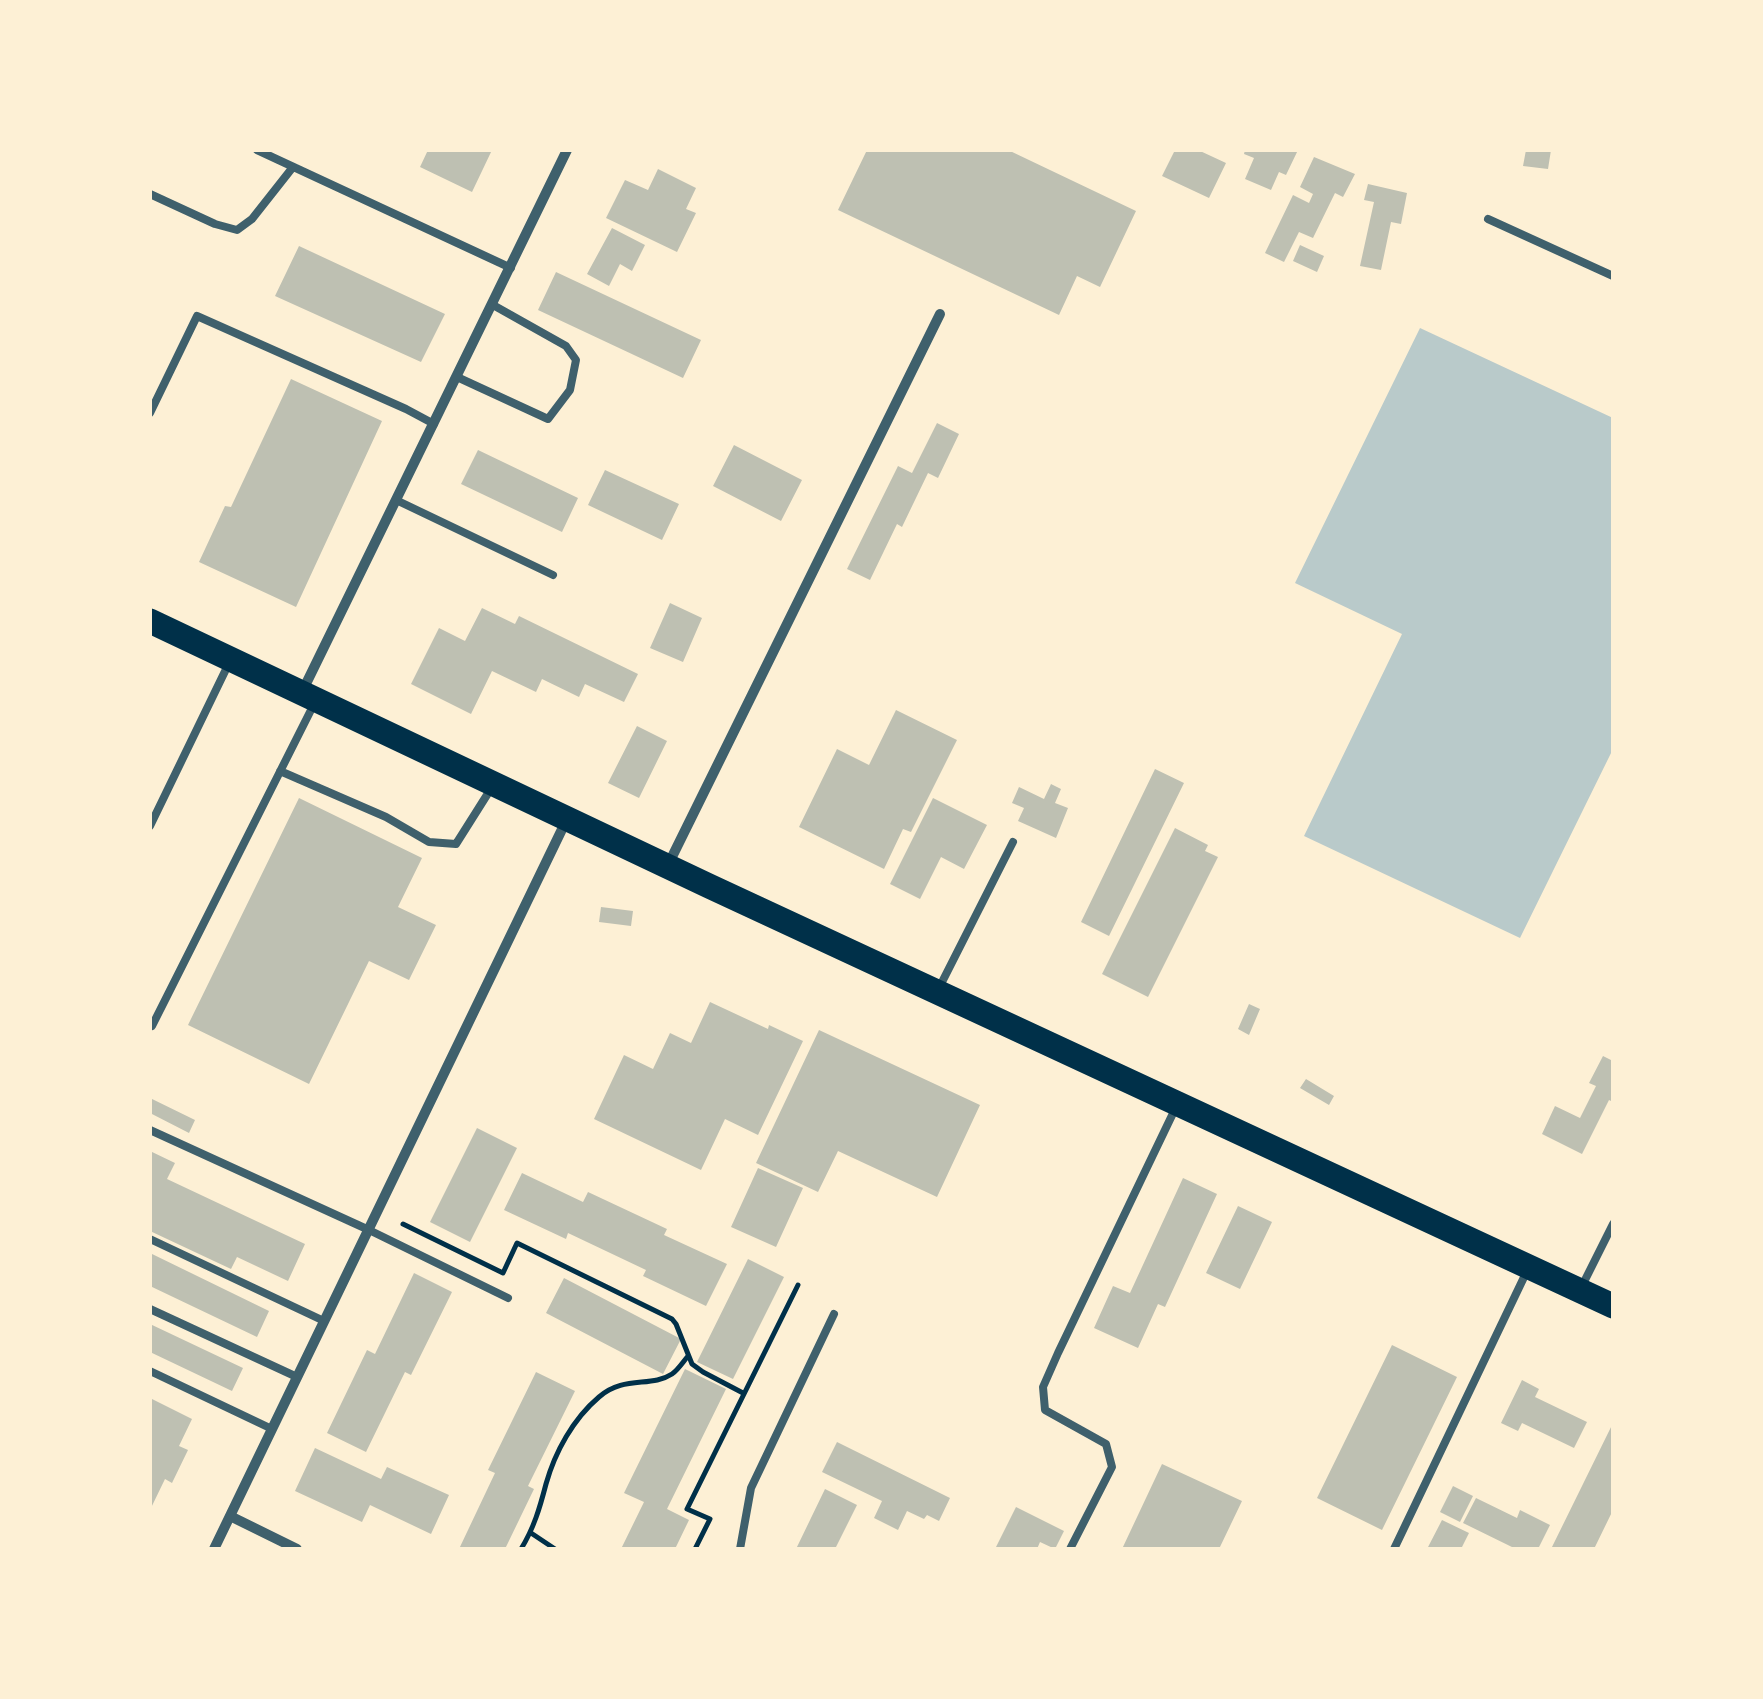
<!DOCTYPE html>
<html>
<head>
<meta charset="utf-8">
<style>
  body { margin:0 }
  #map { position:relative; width:1763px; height:1699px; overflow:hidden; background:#fdf0d5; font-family:Mulish,sans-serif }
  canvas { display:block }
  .frame { position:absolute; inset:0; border:152px solid #fdf0d5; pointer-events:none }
</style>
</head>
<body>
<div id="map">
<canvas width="1763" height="1699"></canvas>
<div class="frame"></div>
</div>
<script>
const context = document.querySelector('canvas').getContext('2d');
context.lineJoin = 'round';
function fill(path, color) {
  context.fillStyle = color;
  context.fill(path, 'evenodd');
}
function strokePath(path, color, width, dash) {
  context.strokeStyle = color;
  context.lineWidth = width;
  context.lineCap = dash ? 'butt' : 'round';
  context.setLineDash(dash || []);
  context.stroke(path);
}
fill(new Path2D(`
  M1420 328 1613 418V749L1520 938 1304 836 1402 634 1295 583Z`), '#b9caca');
fill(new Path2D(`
  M428 150H492L472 192 420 167Z
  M867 150H1008L1136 211 1100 287 1077 276 1059 315 838 210Z
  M1175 150H1198L1226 163 1209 198 1162 176Z
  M1245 150H1298L1286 175 1279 172 1271 190 1245 179 1254 158 1244 154Z
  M1526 150H1551L1548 169 1523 166Z
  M1314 157 1355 174 1343 197 1335 193 1313 238 1299 232 1284 262 1265 253 1293 195 1309 203 1313 194 1300 187Z
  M658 169 696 188 686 209 696 213 677 252 606 218 625 180 648 190Z
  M1368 184 1407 193 1401 224 1391 222 1381 270 1360 266 1374 202 1364 200Z
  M612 228 645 245 632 271 620 264 609 286 587 274Z
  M1300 245 1324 256 1317 272 1293 261Z
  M299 246 445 314 421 362 275 296Z
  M556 272 701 340 683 378 538 310Z
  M291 379 382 421 296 607 199 562 225 506 231 507Z
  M937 423 959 434 938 478 928 473 902 527 897 524 870 580 847 569 898 466 912 473Z
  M734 445 802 480 781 521 713 486Z
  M478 450 578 498 562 532 461 484Z
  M605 470 679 504 662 540 588 505Z
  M670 603 702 618 683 662 650 648Z
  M482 608 515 624 519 616 638 674 624 702 585 684 579 697 542 679 536 692 492 671 471 714 411 684 439 628 465 641Z
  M896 710 957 740 911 832 903 829 884 869 799 827 837 749 869 765Z
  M637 726 667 741 639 798 608 783Z
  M1155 769 1184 783 1109 936 1081 922Z
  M1051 784 1061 789 1055 803 1068 808 1056 838 1018 821 1024 808 1012 803 1019 787 1044 799Z
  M299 798 422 858 398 907 436 925 409 980 369 961 309 1084 188 1025Z
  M933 798 987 825 964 869 941 857 920 899 890 884Z
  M1175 828 1208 845 1205 851 1218 857 1148 997 1102 974Z
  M601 907 633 911 631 926 599 922Z
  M710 1002 768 1029 769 1025 803 1041 758 1135 725 1119 701 1170 594 1119 624 1055 653 1069 670 1033 691 1043Z
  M1249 1004 1260 1009 1249 1035 1238 1029Z
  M819 1030 980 1105 937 1197 838 1151 818 1192 756 1163Z
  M1603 1056 1613 1061V1102L1609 1100 1582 1154 1542 1134 1555 1106 1580 1118 1596 1086 1589 1083Z
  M1306 1079 1334 1096 1329 1105 1300 1088Z
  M150 1098 195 1120 189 1133 150 1113Z
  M477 1128 517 1148 470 1242 430 1222Z
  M150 1151 175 1163 167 1179 305 1244 288 1281 237 1257 231 1269 150 1231Z
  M758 1168 803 1188 776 1247 731 1227Z
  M522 1173 583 1202 588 1192 667 1229 664 1235 727 1264 706 1306 643 1276 646 1270 568 1233 566 1239 504 1210Z
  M1183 1178 1217 1194 1165 1307 1158 1304 1138 1348 1094 1328 1113 1286 1130 1293Z
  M1238 1206 1272 1222 1240 1289 1206 1273Z
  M150 1253 269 1311 257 1337 150 1286Z
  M748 1259 784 1277 733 1379 697 1362Z
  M414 1273 452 1292 411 1375 405 1372 366 1452 327 1433 367 1350 375 1354Z
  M564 1278 681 1339 663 1374 546 1313Z
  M150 1324 243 1368 232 1391 150 1352Z
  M1392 1345 1457 1377 1382 1530 1317 1498Z
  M685 1369 726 1389 667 1509 689 1520 675 1549H621L644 1502 624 1493Z
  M536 1372 575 1391 528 1486 534 1489 505 1549H459L495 1473 488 1470Z
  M1522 1380 1539 1389 1535 1397 1587 1422 1574 1448 1522 1423 1518 1431 1501 1423Z
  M150 1398 192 1419 179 1446 188 1450 172 1483 165 1479 150 1510Z
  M1613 1423V1510L1594 1549H1551Z
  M837 1442 950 1498 939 1521 927 1515 924 1519 907 1511 898 1530 874 1518 882 1501 822 1472Z
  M315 1448 381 1479 387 1467 449 1495 431 1534 370 1505 362 1522 295 1491Z
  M1162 1464 1242 1501 1219 1549H1122Z
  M1453 1486 1473 1496 1460 1522 1440 1512Z
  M825 1489 857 1505 835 1549H796Z
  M1476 1498 1517 1518 1520 1510 1550 1525 1538 1549H1516L1463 1523Z
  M1016 1507 1064 1531 1055 1549 1040 1542 1037 1549H995Z
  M1442 1520 1469 1533 1461 1549H1427Z`), '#bec0b2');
strokePath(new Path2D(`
  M403 1224 503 1273 517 1243 672 1319 676 1324 692 1364 703 1372 743 1393
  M531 1533 555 1549
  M521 1549C534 1528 540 1507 546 1484 555 1452 573 1419 599 1397 624 1375 651 1388 672 1374 678 1370 683 1362 688 1356
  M695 1549 710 1519 687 1509 798 1285`), '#003049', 5);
strokePath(new Path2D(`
  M257 150 511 268
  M150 194 215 224 237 230 252 219 293 167
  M1488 219 1613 276
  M457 377 548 419 570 390 576 360 566 346 493 305
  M150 413 197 316 406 409 434 424
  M396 500 553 575
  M280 771 386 817 429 842 456 844 492 787
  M150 826 229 663
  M938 990 1013 842
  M152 1026 314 704
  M150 1130 369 1230 508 1298
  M150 1239 324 1321
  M1582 1286 1613 1224
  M150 1309 297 1377
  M150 1371 272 1429
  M740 1549 751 1488 834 1314
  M1070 1549 1112 1467 1106 1444 1045 1410 1043 1387 1058 1353 1176 1107
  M1394 1549 1526 1273`), '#3f606c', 8);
strokePath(new Path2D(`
  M302 692 567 150
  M668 865 940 314
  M230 1516 297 1549
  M214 1549 566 821`), '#3f606c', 10);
strokePath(new Path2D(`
  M150 621 709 886 1613 1306`), '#003049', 25);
</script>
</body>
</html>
